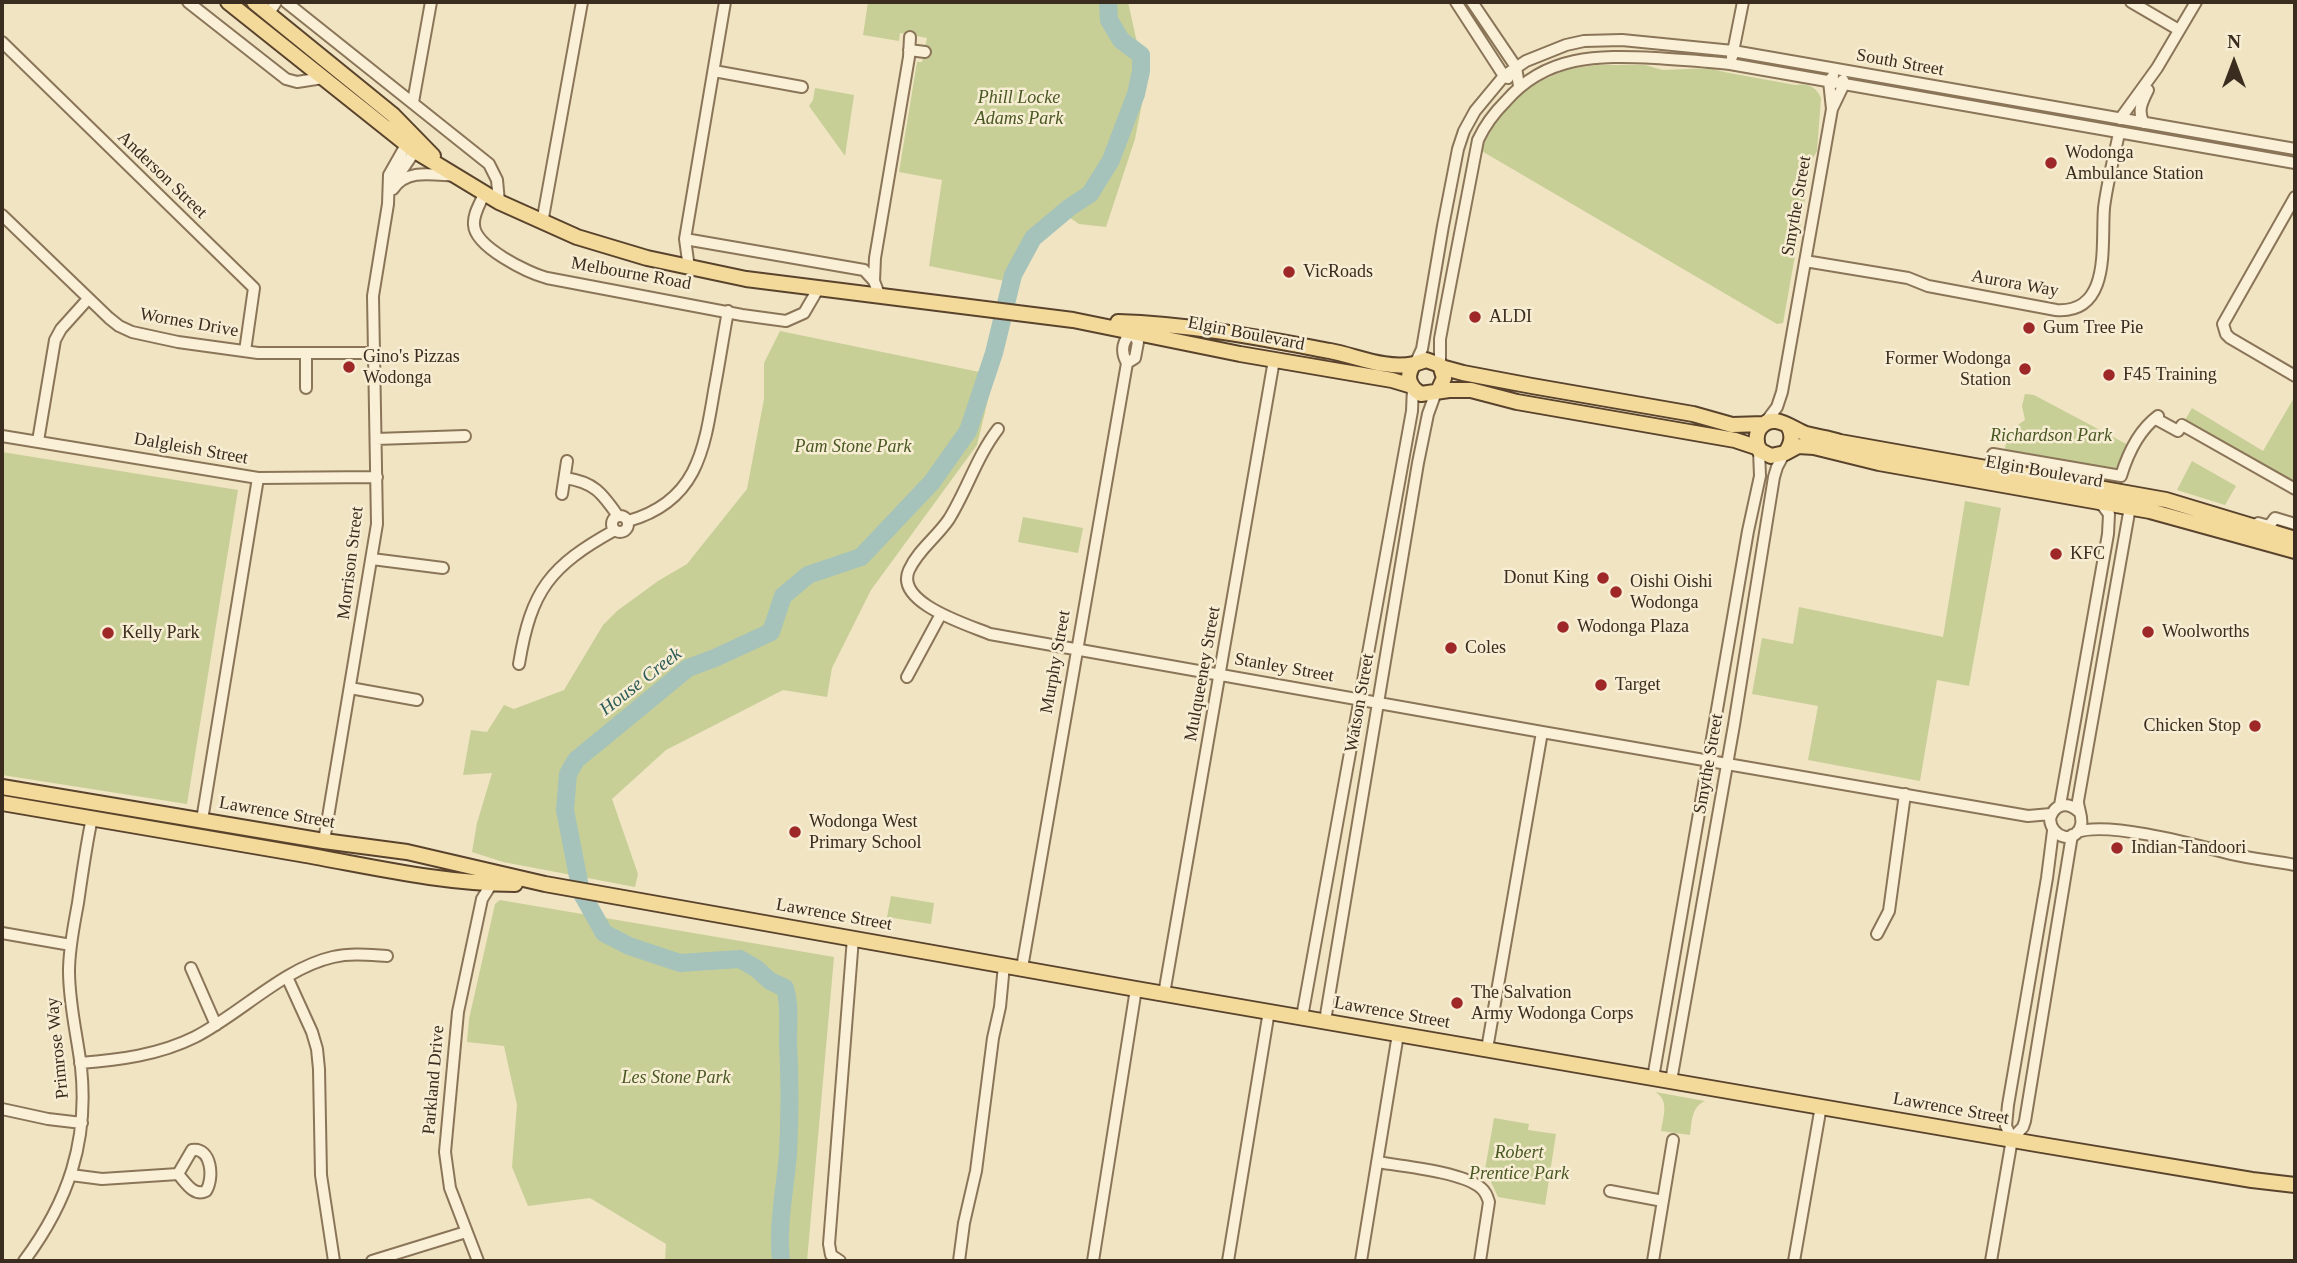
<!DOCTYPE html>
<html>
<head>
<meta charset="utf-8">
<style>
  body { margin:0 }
  #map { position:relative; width:2297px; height:1263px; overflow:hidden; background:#f0e4c3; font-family:"Times New Roman",serif }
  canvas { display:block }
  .frame { position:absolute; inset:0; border:4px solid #3a2c1e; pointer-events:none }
  .north { position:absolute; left:2199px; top:28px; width:70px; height:70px; -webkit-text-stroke:5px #f7edd3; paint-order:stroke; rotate:0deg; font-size:19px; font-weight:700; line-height:28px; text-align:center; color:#3a2c1e }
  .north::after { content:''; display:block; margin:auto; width:24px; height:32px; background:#3a2c1e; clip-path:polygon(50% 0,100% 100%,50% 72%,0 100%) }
</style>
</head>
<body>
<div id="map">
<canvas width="2297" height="1263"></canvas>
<div class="frame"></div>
<div class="north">N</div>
</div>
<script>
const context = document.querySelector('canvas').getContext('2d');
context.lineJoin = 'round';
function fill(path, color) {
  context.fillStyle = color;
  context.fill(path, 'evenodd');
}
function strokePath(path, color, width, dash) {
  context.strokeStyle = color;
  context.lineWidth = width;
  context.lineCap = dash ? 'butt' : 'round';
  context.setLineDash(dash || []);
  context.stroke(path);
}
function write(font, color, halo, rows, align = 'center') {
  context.font = font + ' "Times New Roman",serif';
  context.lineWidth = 5;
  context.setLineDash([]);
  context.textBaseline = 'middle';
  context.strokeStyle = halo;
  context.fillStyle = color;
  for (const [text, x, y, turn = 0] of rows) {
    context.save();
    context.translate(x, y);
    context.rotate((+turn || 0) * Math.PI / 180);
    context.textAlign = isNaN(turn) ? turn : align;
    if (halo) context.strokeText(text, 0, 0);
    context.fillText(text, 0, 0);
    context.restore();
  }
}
fill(new Path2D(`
  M868 2H1128L1146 83 1135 139 1106 227 1079 224 1063 213 1033 238 1010 282 929 266 942 180 899 172 917 62H922L927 38 900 33 899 41 863 35Z
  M1597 65H1645L1663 70 1710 68 1724 72 1795 85C1807 83 1816 86 1821 98L1817 151 1812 160 1783 323 1777 324 1480 150 1494 126 1513 101 1532 85 1568 69Z
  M815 88 854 95 845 156 809 106 813 100Z
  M780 331 994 375 977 445 871 590 832 668 827 697 783 690 666 750 612 799 638 874 635 887 503 862 472 852 477 823 492 773 463 775 471 730 487 732 504 705 514 709 564 690 603 625 617 611 658 581 687 564 747 489 764 399V363Z
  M2025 394 2034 395 2132 447 2121 476 2004 456C2005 440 2011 428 2025 420L2022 406Z
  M2295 396V489L2182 425 2192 408 2263 451Z
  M2 452 238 490 187 804 2 775Z
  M2192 461 2236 486 2225 505 2177 490Z
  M1965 501 2001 508 1969 686 1937 680 1920 781 1808 760 1818 706 1752 694 1762 638 1793 644 1799 607 1943 637Z
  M1023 517 1083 528 1078 553 1018 542Z
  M891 896 934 903 931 924 887 917Z
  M500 900 834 957 807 1261H665L666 1244 590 1198 528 1206 512 1167 517 1105 504 1046 467 1042 469 1019 495 904Z
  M1655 1092 1705 1101C1691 1107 1692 1122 1690 1135L1661 1131C1663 1117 1670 1100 1655 1092Z
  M1494 1118 1529 1124 1528 1130 1556 1134 1545 1205 1498 1197 1491 1182 1484 1175Z`), '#c7cf97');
strokePath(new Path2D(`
  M781 1261C777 1225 785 1190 788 1154 790 1116 790 1079 788 1041 788 1023 790 1005 785 988L770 981 757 969 740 959 680 963 629 946 604 933 581 892 565 810 568 774 576 760 688 668 715 658 771 632 783 596 808 575 861 557 932 482 968 431 994 353 1013 275 1033 238 1070 207 1090 194 1111 160 1136 94 1141 71V55L1121 40 1109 20 1108 2`), '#a5c3bb', 18);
const minor = new Path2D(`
  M188 2 286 79 297 82 323 78
  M286 2 489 164 497 180 499 202
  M1456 2 1504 76 1508 78
  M1472 2 1516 67 1519 86
  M2131 2 2179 30
  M269 13 276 2
  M2 42 254 288 245 351
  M909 50 925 52
  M1732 57 1743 2
  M714 71 802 87
  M413 102 431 2
  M1832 109 1844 84 1843 80
  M2120 119 2157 68 2196 2
  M2144 123C2137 111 2142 102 2148 90
  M396 182 402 170 415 151
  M393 189C407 168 434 175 456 176
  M484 194C480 204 473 214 474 225 475 247 528 273 547 278L742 315 786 321 804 313 818 289
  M2295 197 2223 324 2226 334 2230 338 2295 376
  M2 215 109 318 119 326 132 332 178 342 258 353H373
  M542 223 582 2
  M685 239 864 270 874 281
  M1805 261 1908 278 1928 286 2056 310C2112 314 2101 244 2104 208 2107 183 2114 158 2119 133
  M689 268 685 239 725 2
  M880 297 874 281 875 258 909 57 910 37
  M306 353V388
  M1415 364 1422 349 1443 226 1458 149 1464 131 1475 111 1504 76 1526 61 1566 45 1584 41 1622 40 1733 51 2295 149
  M1440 365V339L1445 312 1478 140C1485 125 1494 113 1506 101 1546 55 1598 55 1655 58 1680 60 1705 61 1730 64L2295 163
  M1765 423 1777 407 1782 392 1832 109 1829 81 1833 76
  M998 429C977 456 967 490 949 519 937 537 918 550 909 570 894 603 969 625 990 634L1542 732 2028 816 2051 814
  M2 436 258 478 377 477
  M376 439 465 436
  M38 441 55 340 61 329 88 299
  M2000 466 1991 465 1993 454 2121 476C2128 453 2139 430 2158 416L2156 419 2178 431 2182 425 2295 489
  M565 478C594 482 602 493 618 516
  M562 494 567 461
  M612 524a8 8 0 1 1 16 0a8 8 0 1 1-16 0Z
  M628 521C696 502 704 452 714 391 719 365 723 338 728 311
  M2258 523 2269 526 2275 518 2295 524
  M372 559 443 568
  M519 664C531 590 550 566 615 530
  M907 677 941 614
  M350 688 417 700
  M2060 805 2108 534 2109 514 2100 502
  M2078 811C2067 801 2054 804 2050 819 2051 838 2076 845 2081 825 2083 817 2078 809 2078 801L2130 507 2129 503
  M202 820 258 478
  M2077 832C2109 821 2196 845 2231 854 2252 859 2274 861 2295 865
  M324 841 377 524 373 296 388 204 389 175 406 145
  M2 933 71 945
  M1877 934 1889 911 1905 794
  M191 968 216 1025
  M1022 968 1127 363C1120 351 1123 340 1132 332L1138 342 1135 358 1127 363
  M287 977 312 1032 317 1049 319 1069 321 1175 334 1261
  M1164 994 1274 360
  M1302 1017 1412 411 1413 387
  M1325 1021 1418 463 1428 414 1436 392
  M1487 1049 1542 732
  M80 1063C119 1060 159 1055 195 1037 240 1014 284 968 333 957 351 953 369 955 387 956
  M1653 1078 1748 531 1760 476 1759 450
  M1671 1081 1734 725 1774 477 1777 467 1784 454
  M2 1109 48 1119 82 1123
  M2012 1139 2023 1127 2025 1121 2072 835
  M1377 1162C1402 1166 1463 1172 1481 1188 1486 1192 1487 1196 1489 1202L1480 1261
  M71 1175 102 1179 178 1174 192 1150C212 1147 214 1179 206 1191 194 1197 186 1183 178 1174
  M1610 1191 1663 1201
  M24 1261C68 1202 89 1141 81 1067 77 1035 69 1004 69 971 69 948 74 925 78 903 82 875 86 846 92 818
  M372 1261 466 1232
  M478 1261 450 1188 445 1152 458 1012 482 899 492 883
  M840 1261 831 1255 829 1244 853 938
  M959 1261 964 1223 976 1171 993 1038 1000 1007 1004 965
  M1093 1261 1136 989
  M1228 1261 1269 1011
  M1361 1261 1398 1034
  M1653 1261 1673 1140
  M1794 1261 1821 1106
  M1991 1261 2012 1139 2006 1126 2008 1105 2047 878 2053 831`);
const major = new Path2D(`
  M228 2 415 151 499 202 577 237 647 258 746 279 1073 320 1240 354 1392 380 1412 386
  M254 2 393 115 433 156
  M1118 322C1190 324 1260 338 1330 351 1357 356 1386 370 1414 364
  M1441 367 1463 373 1532 386 1693 414 1732 425 1764 424
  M1438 391 1444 378 1440 365 1426 360 1414 364C1405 376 1409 387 1421 394L1449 390H1471L1517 402 1735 440 1759 448
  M1788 426C1794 435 1792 444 1785 453L1771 456 1759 450C1756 442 1755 435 1760 428 1773 411 1792 429 1806 434 1817 437 1829 438 1840 442L2166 500 2295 539
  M1785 453 1798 446 1814 447 1879 463 2150 511 2295 551
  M2 787 324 841 407 852 545 884 1136 989 2036 1144 2252 1180 2295 1185
  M2 803C101 820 201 837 300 854 374 867 439 883 515 884`);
strokePath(minor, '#8b7559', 14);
strokePath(major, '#59432d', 18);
strokePath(minor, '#faf0d7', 10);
strokePath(major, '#f4da9a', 14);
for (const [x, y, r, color] of [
  [2051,163,7,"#9d2827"],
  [1289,272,7,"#9d2827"],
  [1475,317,7,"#9d2827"],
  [2029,328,7,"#9d2827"],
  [349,367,7,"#9d2827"],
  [2025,369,7,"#9d2827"],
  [2109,375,7,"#9d2827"],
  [2056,554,7,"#9d2827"],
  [1603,578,7,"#9d2827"],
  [1616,592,7,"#9d2827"],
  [1563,627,7,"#9d2827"],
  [2148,632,7,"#9d2827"],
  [108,633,7,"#9d2827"],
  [1451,648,7,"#9d2827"],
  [1601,685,7,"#9d2827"],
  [2255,726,7,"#9d2827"],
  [795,832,7,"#9d2827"],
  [2117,848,7,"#9d2827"],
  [1457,1003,7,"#9d2827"]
]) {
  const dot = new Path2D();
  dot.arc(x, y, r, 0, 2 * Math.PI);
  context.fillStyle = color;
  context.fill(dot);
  strokePath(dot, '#f7edd3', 2.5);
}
write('18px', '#3a2c1e', '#f7edd3', [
  ["South Street",1900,63,10],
  ["Anderson Street",162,175,44],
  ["Smythe Street",1797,206,-80],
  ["Melbourne Road",631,274,10],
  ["Aurora Way",2015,284,10],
  ["Wornes Drive",189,323,10],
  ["Elgin Boulevard",1246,334,11],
  ["Dalgleish Street",191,449,10],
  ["Elgin Boulevard",2044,472,10],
  ["Morrison Street",351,563,-83],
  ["Murphy Street",1056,662,-80],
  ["Stanley Street",1284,668,10],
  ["Mulqueeney Street",1203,674,-80],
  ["Watson Street",1360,703,-80],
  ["Smythe Street",1709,764,-80],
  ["Lawrence Street",277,813,10],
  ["Lawrence Street",834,915,10],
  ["Lawrence Street",1392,1013,10],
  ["Primrose Way",58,1048,-96],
  ["Parkland Drive",434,1080,-85],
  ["Lawrence Street",1951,1109,10]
]);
write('italic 18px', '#495823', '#f7edd3', [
  ["Phill Locke",1019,98],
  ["Adams Park",1019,119],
  ["Richardson Park",2051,436],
  ["Pam Stone Park",853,447],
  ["Les Stone Park",676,1078],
  ["Robert",1519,1153],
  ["Prentice Park",1519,1174]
]);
write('18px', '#3a2c1e', '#f7edd3', [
  ["Wodonga",2065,153],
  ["Ambulance Station",2065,174],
  ["VicRoads",1303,272],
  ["ALDI",1489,317],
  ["Gum Tree Pie",2043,328],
  ["Gino's Pizzas",363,357],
  ["Wodonga",363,378],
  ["Former Wodonga",2011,359,"right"],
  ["Station",2011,380,"right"],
  ["F45 Training",2123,375],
  ["KFC",2070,554],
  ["Donut King",1589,578,"right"],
  ["Oishi Oishi",1630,582],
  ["Wodonga",1630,603],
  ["Wodonga Plaza",1577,627],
  ["Woolworths",2162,632],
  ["Kelly Park",122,633],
  ["Coles",1465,648],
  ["Target",1615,685],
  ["Chicken Stop",2241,726,"right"],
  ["Wodonga West",809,822],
  ["Primary School",809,843],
  ["Indian Tandoori",2131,848],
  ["The Salvation",1471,993],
  ["Army Wodonga Corps",1471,1014]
], 'left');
write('italic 19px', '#2c5b59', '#f7edd3', [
  ["House Creek",641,682,-38]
]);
</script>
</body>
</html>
